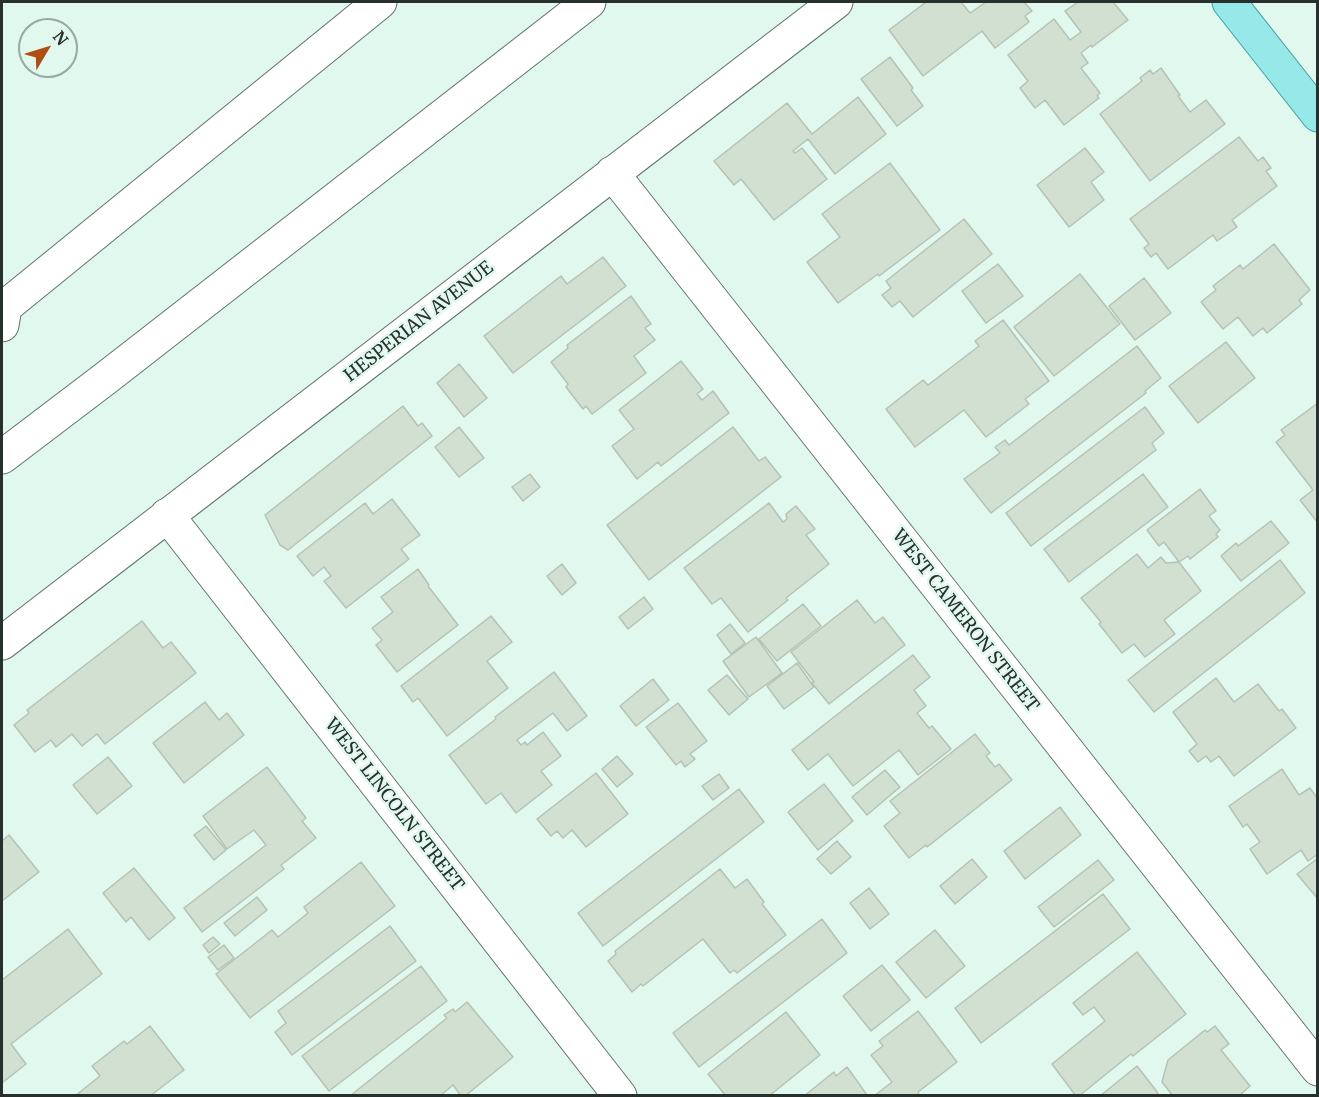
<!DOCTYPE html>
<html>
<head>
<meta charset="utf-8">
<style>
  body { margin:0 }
  #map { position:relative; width:1319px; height:1097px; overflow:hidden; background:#e1f8ef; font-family:Merriweather,serif }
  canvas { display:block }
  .frame { position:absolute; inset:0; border:3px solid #27302d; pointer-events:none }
  .north { position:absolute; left:18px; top:18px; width:60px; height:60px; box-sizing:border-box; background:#e1f8ef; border:2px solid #97a8a1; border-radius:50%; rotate:52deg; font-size:16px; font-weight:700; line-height:24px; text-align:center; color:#27302d }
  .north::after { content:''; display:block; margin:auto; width:21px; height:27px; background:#b14e12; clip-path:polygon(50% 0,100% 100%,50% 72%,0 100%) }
</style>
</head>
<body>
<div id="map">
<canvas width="1319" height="1097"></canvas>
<div class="frame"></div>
<div class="north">N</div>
</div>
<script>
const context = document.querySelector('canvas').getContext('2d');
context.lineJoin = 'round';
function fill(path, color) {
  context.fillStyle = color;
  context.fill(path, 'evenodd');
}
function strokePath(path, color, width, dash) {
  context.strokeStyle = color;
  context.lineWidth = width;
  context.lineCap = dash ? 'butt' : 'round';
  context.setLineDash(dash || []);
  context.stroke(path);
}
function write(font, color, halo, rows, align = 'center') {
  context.font = font + ' Merriweather,serif';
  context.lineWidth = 5;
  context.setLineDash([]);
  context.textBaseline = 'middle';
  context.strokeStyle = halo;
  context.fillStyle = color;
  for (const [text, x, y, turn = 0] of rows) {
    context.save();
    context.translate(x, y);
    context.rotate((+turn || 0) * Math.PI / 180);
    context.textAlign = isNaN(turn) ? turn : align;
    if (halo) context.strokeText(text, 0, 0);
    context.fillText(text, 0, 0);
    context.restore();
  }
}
const building = new Path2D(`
  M926 2H961L970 13 986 2H1024L1032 11 1025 16 1029 22 995 48 982 31 923 76 889 30Z
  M1078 2H1113L1128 20 1092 47 1091 45 1081 53 1088 63 1081 68 1100 93 1097 96 1099 98 1064 125 1045 100 1035 108 1020 88 1028 81 1008 55 1054 19 1070 40 1081 32 1065 11Z
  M890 57 913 88 911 90 923 106 897 126 861 79Z
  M1161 68 1180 95 1178 96 1190 112 1206 100 1225 124 1150 181 1100 114 1142 81 1140 78 1150 70 1153 74Z
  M858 97 886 134 835 174 808 139 793 151 795 153 802 148 827 179 774 220 741 179 734 185 714 161 787 103 812 134Z
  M1239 137 1258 161 1263 157 1271 168 1266 171 1277 186 1232 220 1237 227 1217 241 1213 235 1168 269 1156 253 1151 257 1144 248 1149 244 1130 219Z
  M1085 148 1104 172 1091 182 1104 200 1069 227 1037 185Z
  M890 163 940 230 879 276 878 274 838 303 807 262 840 237 822 214Z
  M964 219 992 254 913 317 900 301 892 307 882 295 891 288 886 281Z
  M1274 244 1310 290 1299 300 1302 304 1267 333 1263 328 1253 336 1238 317 1223 329 1201 302 1216 290 1213 286 1240 265 1243 269Z
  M603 257 626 286 513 373 484 336 561 276 567 284Z
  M998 264 1023 296 986 323 962 291Z
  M1080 274 1120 324 1054 376 1014 327Z
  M1144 278 1171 313 1135 340 1109 306Z
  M631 296 651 324 645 328 655 340 634 356 646 373 592 414 586 406 583 409 566 387 568 384 551 362 568 348 567 345Z
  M1003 320 1049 381 1025 399 1029 404 986 437 964 410 915 447 886 409 923 380 928 385 979 346 975 341Z
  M1226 342 1255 378 1198 423 1169 386Z
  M1137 346 1161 378 1145 391 1146 393 991 513 964 479 1000 453 995 447 1005 440 1009 445Z
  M681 361 703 389 697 394 702 400 713 391 729 413 661 466 658 462 637 479 612 446 634 429 619 410Z
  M459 364 487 398 464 417 437 383Z
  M1318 403V523L1300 500 1313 490 1276 442 1285 435 1281 430Z
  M403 406 418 426 422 423 432 436 288 550 280 545 265 515Z
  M1145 407 1164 433 1152 443 1156 450 1031 546 1006 513Z
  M459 427 484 458 459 477 435 447Z
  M733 427 759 461 765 457 781 477 649 580 607 525Z
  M530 474 540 487 523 501 512 487Z
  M1143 474 1168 507 1069 582 1044 549Z
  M1200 489 1216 511 1209 516 1220 530 1216 534 1218 537 1190 559 1188 556 1179 562 1164 542 1159 546 1147 530Z
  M392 499 420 535 401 549 409 559 346 608 324 581 331 576 324 567 313 576 297 556 365 503 373 514Z
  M769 503 783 522 787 519 786 514 796 506 815 529 806 535 829 564 786 598 788 600 748 632 721 598 712 604 684 568Z
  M1271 521 1289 543 1241 581 1221 556 1236 543 1238 546Z
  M1137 554 1148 568 1161 557 1166 563 1179 562 1201 591 1164 620 1175 634 1145 657 1134 644 1122 653 1099 624 1101 622 1081 598Z
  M1280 560 1305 593 1154 712 1128 680Z
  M562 564 576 583 562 595 547 576Z
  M418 569 429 585 428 586 458 625 397 672 376 645 382 640 372 628 393 612 381 597Z
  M644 597 653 609 628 629 619 617Z
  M857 600 875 623 883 617 905 645 829 704 812 683 814 682 791 652Z
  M803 604 821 626 777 661 759 639Z
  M491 616 512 642 487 661 508 688 447 736 418 698 413 702 401 686Z
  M142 621 163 648 171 642 196 673 105 744 97 734 82 746 72 734 56 747 51 740 35 752 14 725 29 713 27 710Z
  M730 624 745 643 731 654 717 635Z
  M756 637 782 673 749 697 723 661Z
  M913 655 930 677 914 690 926 706 917 713 929 728 932 726 951 749 918 775 899 750 853 786 828 754 808 770 792 750Z
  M797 663 814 687 784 709 767 686Z
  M554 672 587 716 567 731 553 713 517 740 521 745 525 742 527 745 543 732 561 756 541 771 552 785 516 813 501 793 486 804 449 755 496 719 495 717Z
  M727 675 748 699 729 715 708 690Z
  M1216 678 1234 702 1258 684 1279 711 1282 709 1296 728 1234 776 1219 756 1211 762 1206 756 1198 762 1189 751 1197 744 1173 712Z
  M653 679 669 700 636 726 620 706Z
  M205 702 219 720 227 713 244 735 184 783 153 743Z
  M678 703 707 741 690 754 695 759 685 767 681 761 676 765 646 727Z
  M975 734 990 753 986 756 995 767 999 764 1012 780 927 847 926 845 909 858 884 826 900 813 890 801Z
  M617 756 633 774 617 787 602 769Z
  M108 757 132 786 97 814 73 785Z
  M267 767 306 818 302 821 316 838 281 865 284 869 202 932 184 908 266 845 254 830 227 849 203 816Z
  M1282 769 1299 795 1310 788 1318 799V854L1308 861 1301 850 1267 874 1250 849 1260 842 1247 824 1243 827 1229 806Z
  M885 770 900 787 867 815 852 797Z
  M596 773 628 814 586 847 572 830 563 838 557 831 551 836 537 819Z
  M719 774 729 788 713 800 702 786Z
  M824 784 853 821 818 850 788 812Z
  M739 789 764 822 603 946 578 913Z
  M1060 807 1081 835 1025 879 1004 851Z
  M206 826 226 850 214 860 194 835Z
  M9 835 39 872 2 901V841Z
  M837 841 851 857 831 874 817 859Z
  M1318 858V899L1297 874Z
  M972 859 987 877 955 904 940 886Z
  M1098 860 1114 880 1054 927 1038 907Z
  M361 862 395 906 250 1018 216 974 272 930 278 937 308 913 304 907Z
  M134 868 175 918 149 940 131 917 126 922 103 893Z
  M720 869 735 888 747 879 764 902 762 904 786 935 737 973 734 970 730 973 703 939 643 986 641 984 632 992 608 961 616 954 615 951Z
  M869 888 889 914 870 929 850 903Z
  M1103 894 1130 929 981 1043 955 1008Z
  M257 897 267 910 235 936 224 923Z
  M822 919 847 953 699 1067 673 1033Z
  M390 926 416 961 292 1055 275 1032 286 1023 278 1011Z
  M68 929 102 974 11 1044 26 1064 2 1083V980Z
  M935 930 965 966 926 998 896 962Z
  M213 937 220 944 209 953 203 945Z
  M224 945 234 958 218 970 208 957Z
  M1137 952 1186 1014 1133 1056 1131 1054 1079 1096H1076L1052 1064 1105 1021 1094 1007 1083 1015 1073 1003Z
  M882 965 910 1000 871 1031 843 996Z
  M421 966 447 1001 329 1091 302 1056Z
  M467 1002 513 1057 465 1096H461L453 1085 440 1096H350L447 1018 444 1015 453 1009 455 1012Z
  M918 1011 957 1062 918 1092 920 1096H874L892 1082 871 1055 883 1046 879 1041Z
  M786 1012 820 1055 769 1096H726L708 1074Z
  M150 1026 184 1070 150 1096H75L100 1076 92 1066 124 1041 127 1044Z
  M1215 1026 1229 1044 1221 1050 1250 1086 1239 1096H1173L1162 1082 1168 1060 1205 1030 1207 1032Z
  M1137 1066 1158 1093 1155 1096H1100Z
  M847 1067 867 1095 866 1096H804L834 1072 836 1076Z`);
fill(building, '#d1e0d1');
strokePath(building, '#b4c3b4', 1.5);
const minor = new Path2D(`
  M612 173 1318 1069
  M2 325 5 307 380 2
  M2 457 106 378 589 2
  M167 515 620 1096
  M2 643 836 2`);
const major = new Path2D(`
  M1229 2 1318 115`);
strokePath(minor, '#60746d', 35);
strokePath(major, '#439e9d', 35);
strokePath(minor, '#fff', 33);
strokePath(major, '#97e8e9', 33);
write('18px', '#27302d', '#e1f8ef', [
  ["HESPERIAN AVENUE",419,322,-38],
  ["WEST CAMERON STREET",965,621,52],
  ["WEST LINCOLN STREET",394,805,52]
]);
</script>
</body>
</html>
